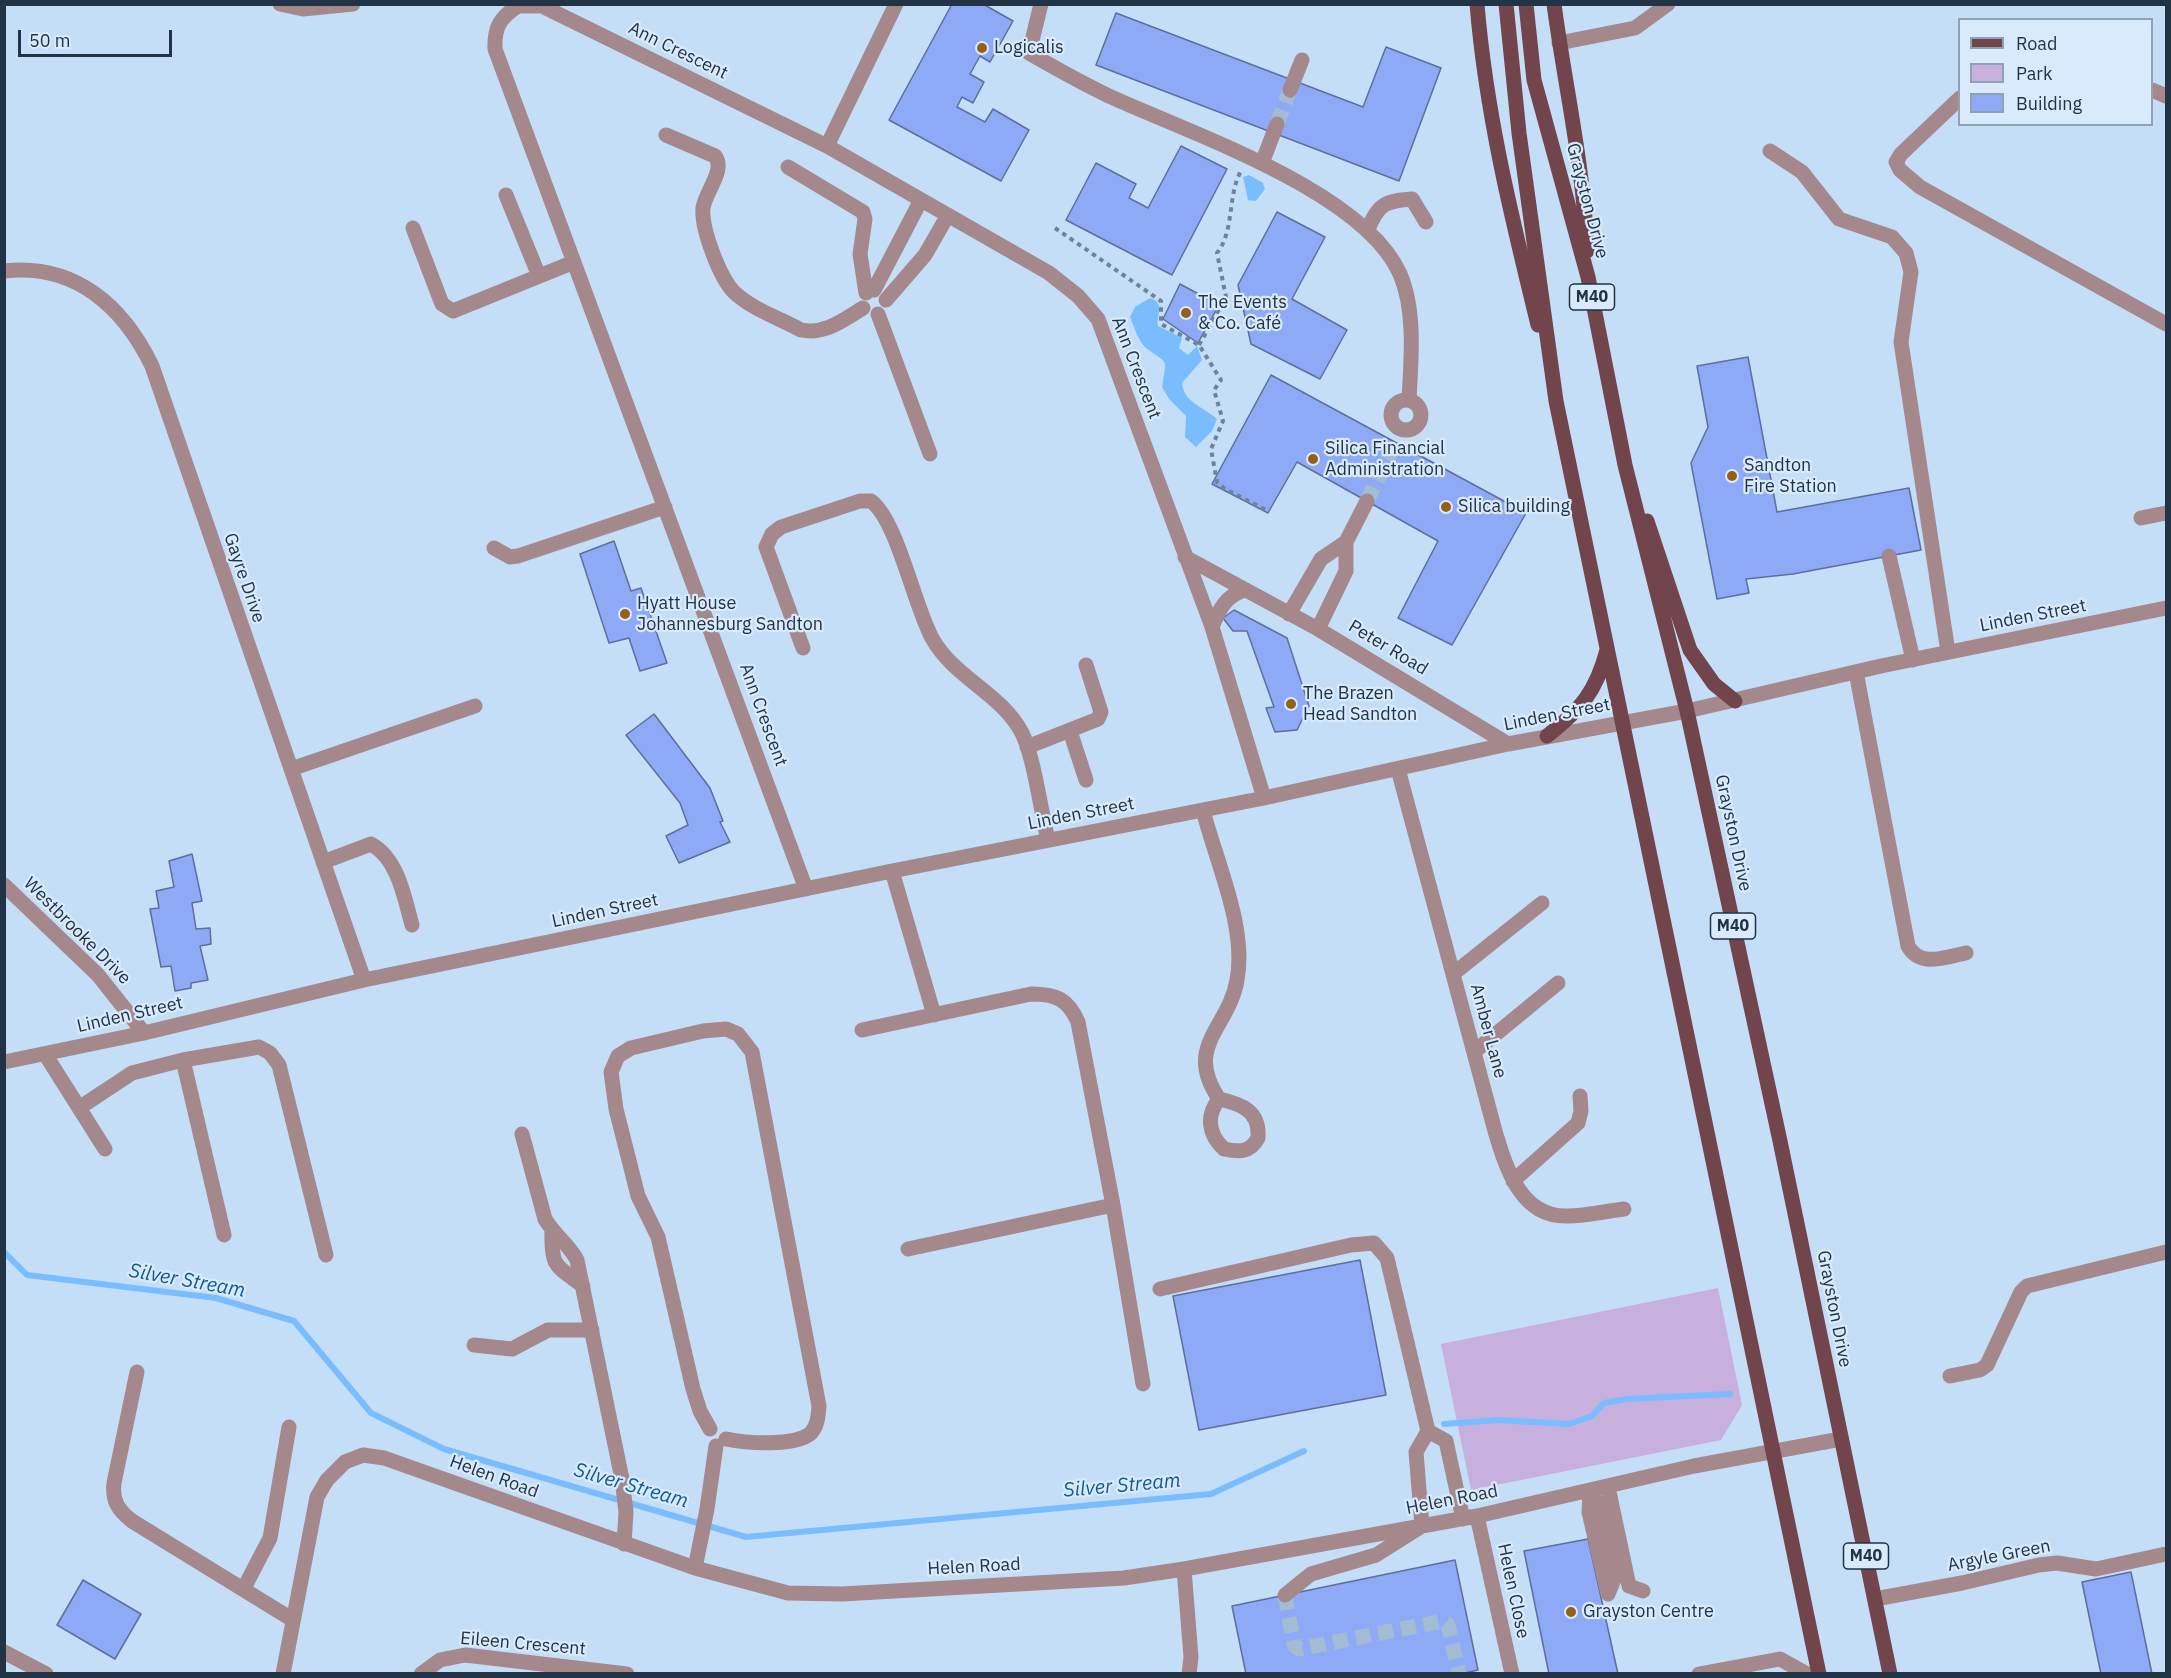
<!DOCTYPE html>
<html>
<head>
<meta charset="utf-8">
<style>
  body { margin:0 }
  #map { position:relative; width:2171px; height:1678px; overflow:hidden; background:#c4def8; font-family:"IBM Plex Sans",sans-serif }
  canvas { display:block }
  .frame { position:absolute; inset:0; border:6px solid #213344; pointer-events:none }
  .legend { position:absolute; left:1958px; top:18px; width:195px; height:108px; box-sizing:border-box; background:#d8eafc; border:2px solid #8fa1b2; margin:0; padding:8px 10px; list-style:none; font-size:18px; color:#213344 }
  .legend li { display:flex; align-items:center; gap:12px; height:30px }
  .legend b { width:30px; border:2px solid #8fa1b2 }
  .scale { position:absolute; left:18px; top:30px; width:154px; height:27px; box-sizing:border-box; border:3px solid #213344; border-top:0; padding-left:8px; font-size:18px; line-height:21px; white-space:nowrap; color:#213344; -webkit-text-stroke:4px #d8eafc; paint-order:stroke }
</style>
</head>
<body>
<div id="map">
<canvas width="2171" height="1678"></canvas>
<div class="frame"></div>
<ul class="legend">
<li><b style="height:8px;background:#72444c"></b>Road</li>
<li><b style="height:16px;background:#c7afde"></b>Park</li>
<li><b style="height:16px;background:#8eaaf7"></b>Building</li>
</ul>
<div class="scale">50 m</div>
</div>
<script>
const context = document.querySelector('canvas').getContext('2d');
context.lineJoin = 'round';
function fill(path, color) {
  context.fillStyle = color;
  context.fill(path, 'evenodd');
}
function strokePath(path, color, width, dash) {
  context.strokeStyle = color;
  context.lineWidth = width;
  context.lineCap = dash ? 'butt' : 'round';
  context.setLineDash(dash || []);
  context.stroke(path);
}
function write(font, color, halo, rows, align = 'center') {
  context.font = font + ' "IBM Plex Sans",sans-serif';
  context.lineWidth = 4.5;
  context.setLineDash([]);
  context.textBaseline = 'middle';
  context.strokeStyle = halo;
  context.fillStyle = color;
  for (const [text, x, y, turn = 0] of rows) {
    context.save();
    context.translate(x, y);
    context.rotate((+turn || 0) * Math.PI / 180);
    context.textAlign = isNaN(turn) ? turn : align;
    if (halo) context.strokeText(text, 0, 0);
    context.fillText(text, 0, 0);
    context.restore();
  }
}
fill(new Path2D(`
  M1718 1288 1742 1405 1721 1440 1471 1490 1441 1344Z`), '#c7afde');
fill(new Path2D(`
  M1249 175 1263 183 1265 189 1256 201 1248 200 1243 177Z
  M1150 298C1166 303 1156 315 1158 326L1182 338 1179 348 1188 355 1197 346 1202 360 1182 383C1184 403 1204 407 1217 419L1212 431 1196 447 1185 437 1186 416 1169 399 1162 387C1167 355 1169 366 1146 348 1138 341 1134 326 1130 317L1135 307Z`), '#79bdfe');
strokePath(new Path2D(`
  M4 1252 27 1275 216 1298 294 1321 371 1413 444 1449 746 1537 1211 1494 1304 1451
  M1444 1424 1497 1420 1569 1424 1592 1416 1604 1403 1627 1399 1730 1394`), '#79bdfe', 6);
const building = new Path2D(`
  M952 4H983L1013 21 990 62 980 56 970 74 984 82 973 103 962 97 957 107 985 122 993 109 1029 130 1001 181 889 120Z
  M1116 13 1363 107 1386 47 1441 68 1399 181 1096 65Z
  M1181 146 1227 169 1172 275 1066 220 1096 163 1136 184 1129 198 1148 208Z
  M1277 212 1325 237 1292 299 1347 330 1320 379 1251 344 1238 285Z
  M1180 284 1219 305 1198 343 1163 319Z
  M1748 357 1777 512 1909 488 1921 550 1793 574 1746 579 1749 593 1717 599 1691 463 1708 427 1697 366Z
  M1271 375 1526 513 1452 645 1398 618 1438 541 1297 462 1268 513 1212 484Z
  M614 541 631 591 641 588 667 663 640 671 629 638 609 643 580 554Z
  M1234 610 1287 638 1309 706 1297 730 1275 732 1266 708 1274 707 1247 631H1233L1223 618Z
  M654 714 710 788 723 821 720 822 730 842 679 863 666 836 688 825 680 803 626 735Z
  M192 854 202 901 192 903 196 929 210 928 211 944 200 946 208 980 191 983V988L175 991 171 966 161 967 150 909 159 908 156 891 174 887 169 861Z
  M1360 1260 1386 1395 1199 1430 1173 1296Z
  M1588 1539 1618 1674H1549L1524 1551Z
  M1455 1560 1478 1670 1460 1674H1246L1232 1606Z
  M2131 1572 2152 1674H2101L2082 1582Z
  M83 1580 141 1614 115 1659 57 1625Z`);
fill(building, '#8eaaf7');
strokePath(building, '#5d6e9d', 1.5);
strokePath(new Path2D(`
  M1277 124 1290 90
  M1367 501 1396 442
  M1285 1595 1294 1645 1299 1649 1443 1621 1448 1625 1459 1674`), '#a3bcd4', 15, [15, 8]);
strokePath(new Path2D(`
  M1055 228 1161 301V324L1199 345 1221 380 1214 390 1223 421 1211 449 1217 482 1225 489 1268 511
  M1199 345 1226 297 1217 253C1235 230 1227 196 1241 171`), '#6d8398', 4, [4.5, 4.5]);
strokePath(new Path2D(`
  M280 4 303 9 353 4
  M1041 4 1029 53C1055 68 1082 83 1109 96 1189 133 1364 191 1400 274 1416 311 1411 361 1409 400
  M1559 43 1635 28 1668 4
  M1290 90 1302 60
  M2152 90 2166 96
  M1960 98 1901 154 1896 162 1900 170 1920 187 2166 324
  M666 135 715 156C726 170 705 192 703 208 701 228 720 279 735 293 752 309 781 319 801 330 825 335 843 320 863 308
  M827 146 896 4
  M1770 151 1802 172 1839 219 1892 237 1906 253 1911 272 1901 342 1948 652
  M1262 163 1277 124
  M788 167 863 212 865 219 860 254 866 293
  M506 195 539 276
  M413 228 442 304 453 311 574 262
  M1368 229C1379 204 1384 201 1412 199L1426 222
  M4 271C75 263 123 306 152 366L364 980
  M874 290 921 200
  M886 300 925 255 948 215
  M878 314 930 454
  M1391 415a15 15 0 1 1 30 0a15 15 0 1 1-30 0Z
  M2141 518 2166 513
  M494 548 510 557 518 556 665 507
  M1889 556 1913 660
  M1185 557 1318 629 1508 744
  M1289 614 1321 559 1346 542 1367 501
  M1212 627C1219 610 1226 595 1245 590
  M1318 629 1346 571V542
  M803 648 766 547 772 534 781 527 860 501H871C897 520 914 605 932 638 954 678 1001 693 1022 733 1034 757 1041 812 1048 840
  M1856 672 1908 946C1920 968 1945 957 1966 953
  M1070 731 1086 780
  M1027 747 1098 719 1101 712 1086 665
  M291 769 475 706
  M1398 769 1495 1131C1506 1168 1521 1218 1568 1216 1586 1216 1606 1211 1624 1209
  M1203 810C1216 862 1247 927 1237 980 1229 1028 1183 1046 1219 1099 1242 1104 1260 1111 1258 1138 1250 1153 1239 1152 1224 1149 1208 1134 1206 1116 1219 1099
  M323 862 371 844C398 859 404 896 412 925
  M892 871 934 1015
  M4 885 98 975 144 1033
  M806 889 495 49C494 28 500 17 518 6H542L827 146 1049 273 1078 296 1098 319 1212 627 1264 798
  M1453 974 1542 903
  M862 1030 1031 994C1056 994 1068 999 1078 1022L1113 1205 1143 1384
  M1474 1052 1558 983
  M45 1054 105 1149
  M183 1060 224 1235
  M4 1062 144 1033 364 980 892 871 1264 798 1508 744 1687 711 1881 666 2166 608
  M79 1108 132 1073 183 1060 259 1047 270 1053 279 1065 326 1255
  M522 1134 545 1219C554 1235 569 1244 577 1260L622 1479 626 1512 624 1544
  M1513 1181 1578 1123 1581 1111 1580 1096
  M552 1231C551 1267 555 1265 583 1286
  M908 1249 1113 1205
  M1160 1289 1351 1245 1374 1243 1387 1258 1428 1431 1416 1452 1422 1526 1376 1555 1311 1574 1285 1595
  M474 1345 512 1349 548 1330H592
  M137 1372 114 1483C112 1501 118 1510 132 1521L293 1620
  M1950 1376 1980 1370 1987 1365 2021 1292 2027 1286 2166 1252
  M710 1429 700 1411 693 1389 658 1237 638 1196 616 1109 611 1072 618 1056 631 1048 703 1031 726 1029 738 1034 752 1052 819 1406C818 1416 818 1425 811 1433 795 1447 745 1443 726 1439
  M1428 1431 1446 1441 1463 1519
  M1608 1487 1629 1586 1643 1591
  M1590 1491 1600 1507 1616 1574 1608 1594
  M1590 1491 1589 1512 1608 1594
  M1477 1516 1512 1674
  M695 1568 707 1509 716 1446
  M1184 1569 1191 1657 1189 1674
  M244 1588 270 1538 289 1427
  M1875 1599 1962 1583 2039 1565 2057 1563 2096 1569 2166 1554
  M4 1652 46 1674
  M283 1674 317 1497 327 1480 345 1462 363 1455 384 1458 695 1568 788 1593 842 1594 1124 1578 1184 1569 1477 1516 1694 1466 1841 1439
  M421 1674 440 1660 465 1655 627 1674
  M1699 1674 1780 1659 1807 1674`), '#a4888c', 15);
strokePath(new Path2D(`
  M1477 4C1486 114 1512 219 1538 325
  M1506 4 1519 133 1556 401 1819 1674
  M1526 4 1534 80 1588 277 1625 465 1687 711 1780 1141 1890 1674
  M1554 4C1565 87 1584 167 1587 251
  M1647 521 1690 650 1714 684 1735 701
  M1547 736C1581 709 1596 692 1607 650`), '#72444c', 15);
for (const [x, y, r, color] of [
  [982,48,6,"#956016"],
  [1186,313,6,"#956016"],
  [1313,459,6,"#956016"],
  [1732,476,6,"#956016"],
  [1446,507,6,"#956016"],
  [625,614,6,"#956016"],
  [1291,704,6,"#956016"],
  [1571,1612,6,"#956016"]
]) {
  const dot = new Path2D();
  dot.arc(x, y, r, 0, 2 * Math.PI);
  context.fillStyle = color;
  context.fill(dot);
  strokePath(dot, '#d8eafc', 2);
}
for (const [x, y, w] of [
  [1592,297,45],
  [1733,926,45],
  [1866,1556,45]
]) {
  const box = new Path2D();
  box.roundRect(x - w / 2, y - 13, w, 26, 4.5);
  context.fillStyle = '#d8eafc';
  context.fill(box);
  strokePath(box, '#213344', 1.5);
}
write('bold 16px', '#213344', null, [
  ["M40",1592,297],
  ["M40",1733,926],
  ["M40",1866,1556]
]);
write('18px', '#213344', '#d8eafc', [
  ["Logicalis",994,48],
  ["The Events",1198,303],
  ["& Co. Café",1198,324],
  ["Silica Financial",1325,449],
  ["Administration",1325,470],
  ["Sandton",1744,466],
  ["Fire Station",1744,487],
  ["Silica building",1458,507],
  ["Hyatt House",637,604],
  ["Johannesburg Sandton",637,625],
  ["The Brazen",1303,694],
  ["Head Sandton",1303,715],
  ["Grayston Centre",1583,1612]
], 'left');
write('18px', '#213344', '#d8eafc', [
  ["Ann Crescent",678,51,26],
  ["Grayston Drive",1587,201,75],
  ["Ann Crescent",1136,368,69],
  ["Gayre Drive",244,578,71],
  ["Linden Street",2033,616,-11],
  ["Peter Road",1388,648,31],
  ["Ann Crescent",763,715,70],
  ["Linden Street",1557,715,-11],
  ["Linden Street",1081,814,-11],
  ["Grayston Drive",1733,833,78],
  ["Linden Street",605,911,-12],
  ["Westbrooke Drive",77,931,45],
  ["Linden Street",130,1015,-13],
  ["Amber Lane",1488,1031,75],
  ["Grayston Drive",1834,1309,79],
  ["Helen Road",494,1477,20],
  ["Helen Road",1452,1500,-11],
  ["Argyle Green",1999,1556,-11],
  ["Helen Road",974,1567,-3],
  ["Helen Close",1513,1591,78],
  ["Eileen Crescent",523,1644,5]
]);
write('italic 20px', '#0f5a95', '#d8eafc', [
  ["Silver Stream",187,1281,10],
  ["Silver Stream",631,1486,16],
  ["Silver Stream",1122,1486,-5]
]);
</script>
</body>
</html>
